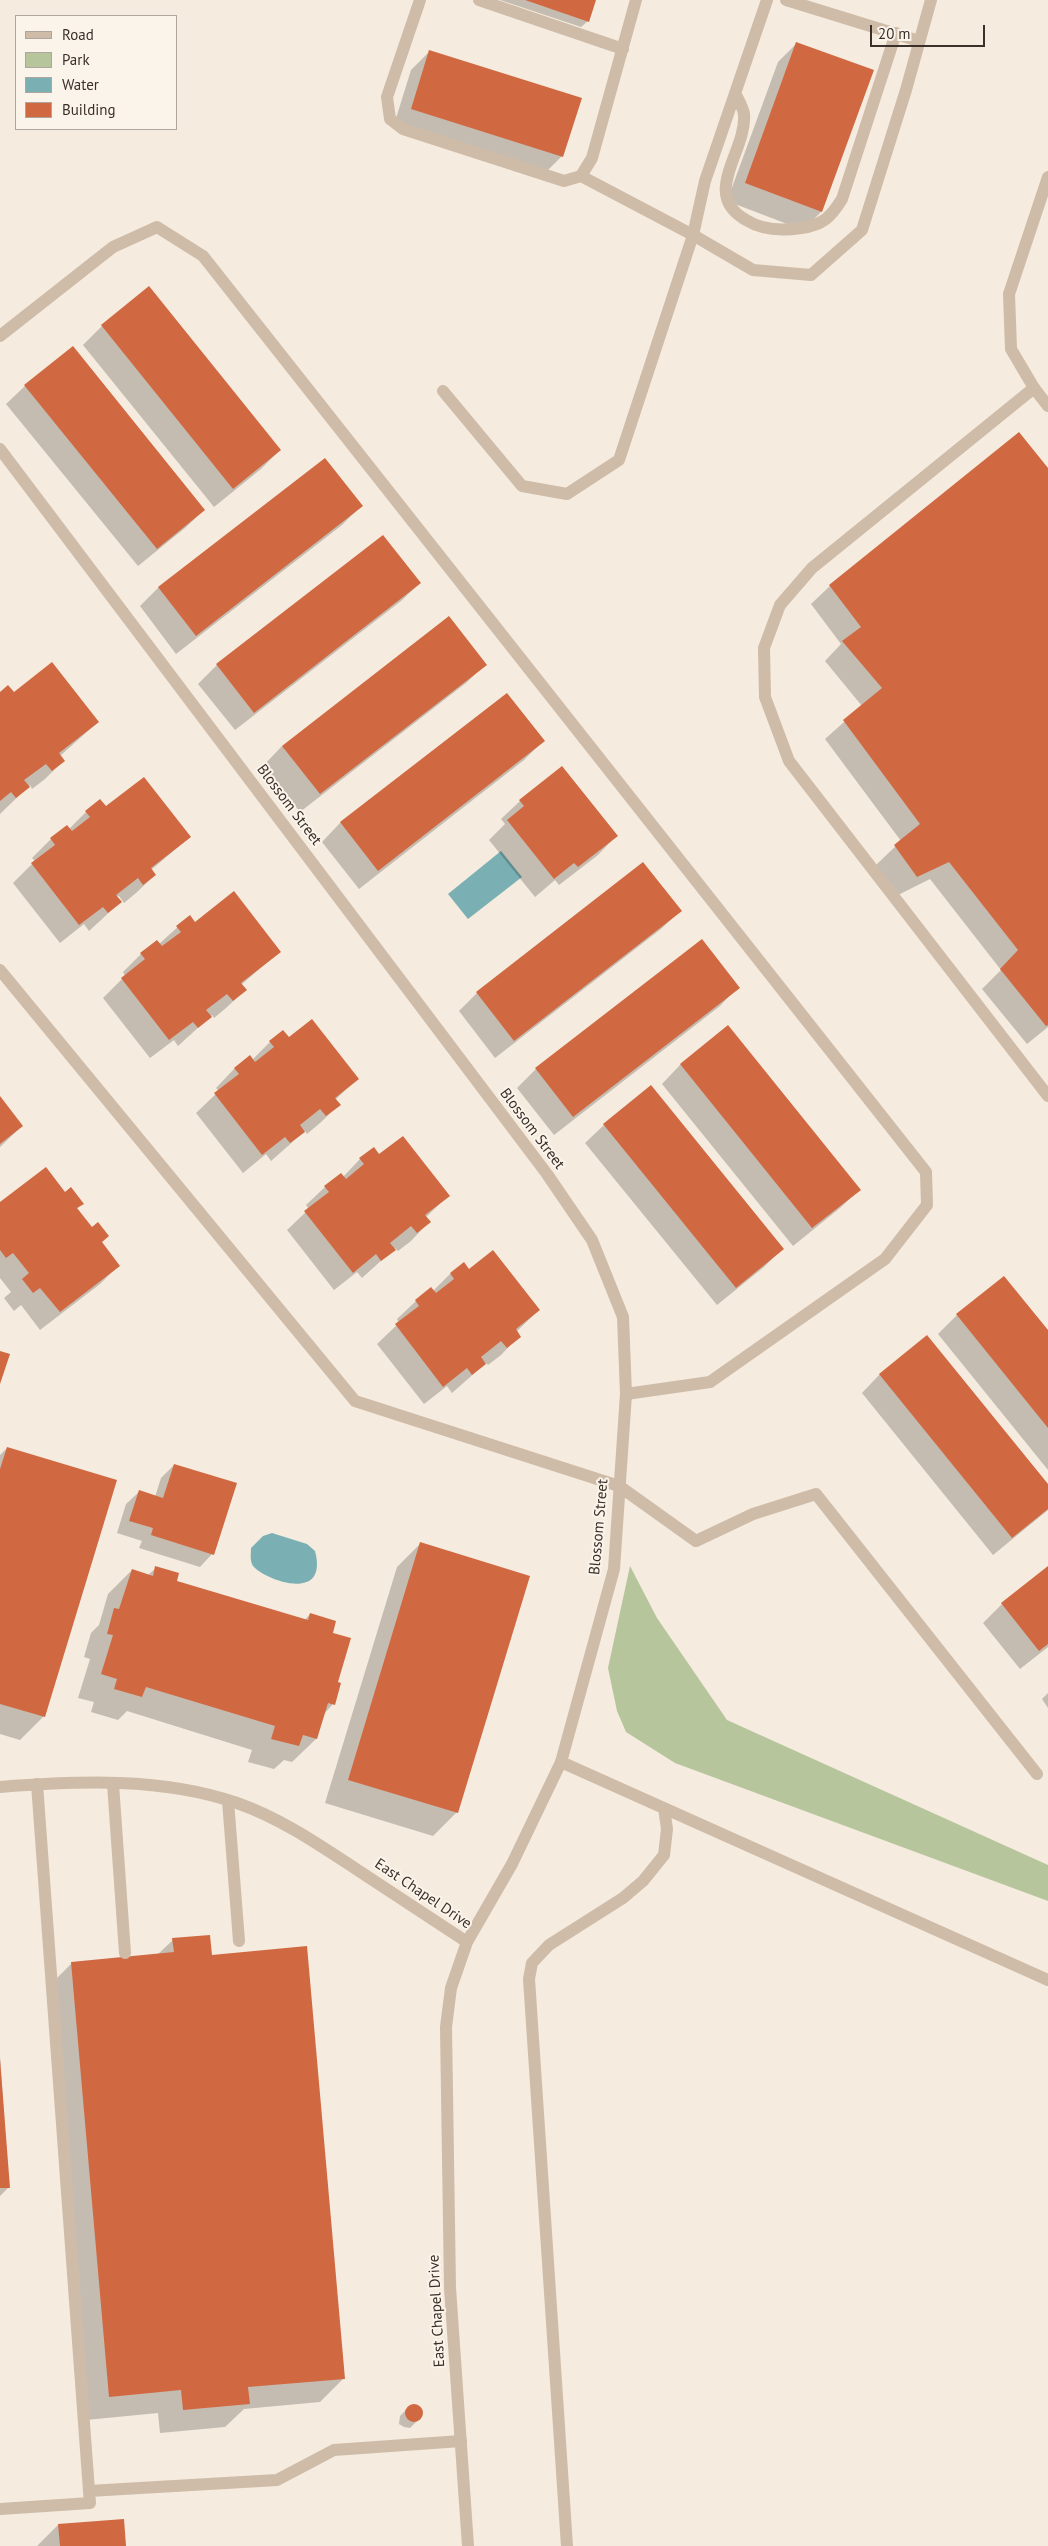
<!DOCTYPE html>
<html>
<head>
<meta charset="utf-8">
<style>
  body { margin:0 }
  #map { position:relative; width:1048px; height:2546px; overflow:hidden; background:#f5ebde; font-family:"PT Sans",sans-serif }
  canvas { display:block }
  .legend { position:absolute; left:15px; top:15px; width:162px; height:115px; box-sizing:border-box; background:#fbf4eb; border:1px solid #aea59d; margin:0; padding:6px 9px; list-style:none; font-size:15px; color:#3b2f29 }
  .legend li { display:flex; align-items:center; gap:10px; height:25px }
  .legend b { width:25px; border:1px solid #aea59d }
  .scale { position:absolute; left:870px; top:25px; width:115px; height:22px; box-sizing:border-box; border:2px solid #3b2f29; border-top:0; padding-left:6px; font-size:15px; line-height:18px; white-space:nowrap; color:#3b2f29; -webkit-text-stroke:4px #fbf4eb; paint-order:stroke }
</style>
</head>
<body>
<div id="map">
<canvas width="1048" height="2546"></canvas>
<ul class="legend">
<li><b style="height:6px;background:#cebba8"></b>Road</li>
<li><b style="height:14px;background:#b6c59c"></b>Park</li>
<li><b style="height:14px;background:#7ab0b4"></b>Water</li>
<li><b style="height:14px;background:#d06841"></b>Building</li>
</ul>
<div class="scale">20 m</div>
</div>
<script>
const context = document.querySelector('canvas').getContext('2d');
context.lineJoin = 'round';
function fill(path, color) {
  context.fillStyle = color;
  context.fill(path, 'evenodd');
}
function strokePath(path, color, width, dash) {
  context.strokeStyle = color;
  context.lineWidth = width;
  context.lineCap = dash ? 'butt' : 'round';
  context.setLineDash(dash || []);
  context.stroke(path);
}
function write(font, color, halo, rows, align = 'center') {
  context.font = font + ' "PT Sans",sans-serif';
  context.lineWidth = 4;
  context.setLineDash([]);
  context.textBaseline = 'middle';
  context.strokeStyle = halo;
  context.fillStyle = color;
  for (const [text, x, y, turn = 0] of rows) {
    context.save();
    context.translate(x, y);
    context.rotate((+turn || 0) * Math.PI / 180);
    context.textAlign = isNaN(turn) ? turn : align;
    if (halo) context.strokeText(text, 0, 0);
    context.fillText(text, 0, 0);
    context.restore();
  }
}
fill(new Path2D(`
  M630 1566 657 1618 727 1720 1048 1865V1901L675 1763 626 1732 617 1711 608 1668Z`), '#b6c59c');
fill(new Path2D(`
  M501 851 522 877 468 919 448 894Z
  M272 1533 307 1544 315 1551C330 1607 257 1577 252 1564 250 1559 251 1553 251 1548L263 1536Z`), '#7ab0b4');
fill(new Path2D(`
  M500 0H594L588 21 581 27Z
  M796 44 821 212 803 230 727 201 778 62Z
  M430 51 562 156 544 174 393 128 411 70Z
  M149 288 280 450 261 469 214 507 83 345 102 326Z
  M25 386 204 510 185 528 138 566 6 404Z
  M324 460 361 506 342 525 176 654 140 606 158 588Z
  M1048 470V1027L1027 1044 982 989 1001 970 930 879 898 895 876 865 901 841 825 739 862 706 825 661 841 644 811 604 830 586Z
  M383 536 420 583 401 601 235 730 198 684 217 665Z
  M485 665 466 683 300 812 264 765 282 746Z
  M0 693 14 694 98 722 60 756 63 761 45 779 32 789 30 785 0 814Z
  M506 694 543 741 524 760 359 889 322 842 340 823Z
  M520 801 616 836 598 855 559 885 555 880 535 897 489 840 505 824 501 819Z
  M105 808 190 837 151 870 155 875 136 893 124 903 119 896 116 897 120 902 101 920 89 931 84 924 60 943 13 883 35 861 32 858 51 839 69 829 86 812Z
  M680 911 661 929 495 1058 459 1011 477 993Z
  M190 916 195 923 279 952 241 985 245 990 226 1008 214 1018 212 1015 178 1046 174 1040 150 1058 103 998 125 976 123 972 141 954 159 944Z
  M702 941 738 987 720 1006 554 1135 517 1088 536 1069Z
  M727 1027 859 1190 840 1208 793 1246 662 1084 680 1065Z
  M289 1039 357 1079 335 1100 339 1105 320 1123 307 1134 305 1131 271 1161 266 1154 243 1173 196 1113 219 1091 216 1088 234 1069 250 1057 252 1060 270 1042Z
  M0 1098 22 1126 0 1147Z
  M604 1125 782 1249 764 1267 717 1305 585 1143Z
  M379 1156 448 1196 425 1218 429 1222 411 1241 398 1251 395 1248 362 1278 357 1272 334 1290 287 1230 309 1209 306 1205 325 1187 343 1177 360 1159Z
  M65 1194 82 1204 76 1209 118 1266 100 1284 40 1330 21 1305 14 1311 4 1298 11 1292 0 1278V1204Z
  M469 1270 539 1310 516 1332 519 1336 501 1355 488 1365 486 1363 452 1393 447 1386 424 1404 377 1344 399 1323 397 1319 416 1301 433 1291 450 1274Z
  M1004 1277 1048 1332V1470L938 1334 957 1315Z
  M880 1374 1048 1486V1510L993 1555 862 1393Z
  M7 1448 44 1716 20 1740 0 1734V1455Z
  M174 1465 212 1554 200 1567 139 1548 142 1541 117 1533 126 1504 139 1492 155 1497 161 1478Z
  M420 1544 457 1812 433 1836 325 1803 397 1567Z
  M156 1568 175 1582 304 1621 310 1614 331 1633 336 1683 333 1704 323 1715 316 1739 292 1762 284 1760 274 1769 248 1762 252 1750 127 1711 118 1720 91 1712 94 1702 78 1698 90 1659 84 1657 91 1633 99 1625 108 1594 132 1570 148 1575Z
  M1048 1568V1647L1020 1669 983 1623 1002 1604Z
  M1048 1693V1708L1042 1699Z
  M173 1940 211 1956 344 2378 320 2402 244 2409 225 2427 160 2433 158 2413 86 2420 48 1987 72 1963 157 1955Z
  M0 2056 9 2187 0 2196Z
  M410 2406H418L422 2409V2416L410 2428 404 2427 399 2424 400 2416Z
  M58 2525 125 2546H37Z`), '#0003');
fill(new Path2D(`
  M525 0H596L589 22Z
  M796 42 874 70 822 212 745 183Z
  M429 50 582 98 563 157 411 109Z
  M149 286 281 450 233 489 101 325Z
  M73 346 205 510 157 549 24 385Z
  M1019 432 1048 468V1025L1046 1026 1000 969 1018 950 949 862 917 877 894 845 920 824 843 720 882 688 842 641 861 627 829 585Z
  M325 458 363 506 196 636 158 587Z
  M383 535 421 583 254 713 216 664Z
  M449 616 487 665 320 794 282 746Z
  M52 662 99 722 59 753 65 761 52 771 46 764 24 780 30 787 16 798 11 792 0 801V692L8 685 14 692Z
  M507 693 545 741 378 871 340 822Z
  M562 766 618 836 578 867 574 863 554 879 507 820 524 806 519 800Z
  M144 777 191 837 151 868 156 875 143 885 138 878 116 895 122 902 108 913 103 907 79 925 31 863 55 845 50 838 67 825 72 831 90 817 85 811 100 799 106 806Z
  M643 862 682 911 514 1041 476 992Z
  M234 891 281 952 241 983 247 990 233 1001 227 994 206 1010 212 1017 198 1028 193 1022 169 1040 121 978 145 959 140 953 157 940 162 946 181 932 176 926 190 915 195 922Z
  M702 939 740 988 573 1117 535 1068Z
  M312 1019 359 1079 335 1098 341 1105 326 1116 320 1109 300 1125 305 1132 290 1143 285 1137 262 1155 214 1093 239 1074 234 1068 250 1055 255 1062 274 1047 269 1041 283 1030 289 1037Z
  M728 1025 861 1190 812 1228 680 1064Z
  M651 1085 784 1249 736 1288 603 1124Z
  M0 1096 23 1126 0 1144Z
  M403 1136 450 1196 425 1215 431 1222 417 1233 411 1226 390 1243 396 1250 381 1261 376 1254 353 1273 304 1211 329 1192 324 1186 341 1173 346 1179 364 1164 359 1158 374 1147 379 1154Z
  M46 1167 65 1192 71 1187 84 1204 77 1208 92 1227 98 1222 109 1236 102 1242 120 1266 60 1312 40 1288 33 1293 22 1279 29 1273 13 1253 6 1258 0 1250V1202Z
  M493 1250 540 1310 516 1329 521 1337 507 1348 501 1341 481 1357 486 1364 472 1375 467 1368 443 1387 395 1324 419 1306 415 1300 431 1287 436 1293 454 1279 450 1273 464 1262 469 1269Z
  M1004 1276 1048 1330V1428L956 1314Z
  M927 1335 1048 1484V1509L1012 1538 879 1374Z
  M0 1351 10 1354 0 1384Z
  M7 1447 117 1480 45 1717 0 1704V1469Z
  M174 1464 237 1483 214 1555 151 1535 153 1528 129 1521 139 1490 163 1498Z
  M420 1542 530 1576 458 1813 348 1780Z
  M155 1566 179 1573 177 1581 308 1620 310 1613 336 1621 333 1633 351 1638 338 1682 341 1683 335 1705 328 1703 317 1739 303 1735 299 1746 271 1739 275 1726 146 1687 142 1697 114 1689 117 1679 101 1674 113 1635 107 1634 114 1608 119 1609 132 1569 153 1576Z
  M1048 1566V1644L1039 1651 1001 1603Z
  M210 1935 212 1955 307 1946 345 2379 248 2387 250 2404 183 2410 181 2390 109 2397 71 1962 174 1952 172 1938Z
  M0 2059 10 2188H0Z
  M405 2413a9 9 0 1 1 18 0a9 9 0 1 1-18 0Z
  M124 2519 126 2546H60L58 2524Z`), '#d06841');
strokePath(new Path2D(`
  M420 0 387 97 390 119 403 129 564 181 581 176 592 158 636 0
  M479 0 623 49
  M767 0 705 181 693 235 753 270 811 275 862 230 906 90 931 0
  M786 0 919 41
  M735 93C738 99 743 107 744 114 747 152 700 194 746 220 762 230 782 231 801 228 823 225 831 217 842 199L896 33
  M0 336 113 247 157 227 203 256 926 1172 927 1205 885 1259 710 1382 626 1394
  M1034 388 1048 406
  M443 391 522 486 567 494 619 460 693 235 581 176
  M0 970 355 1401 619 1486 696 1541 753 1514 816 1494 1037 1774
  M561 1762 1048 1980
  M37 1784 89 2491 277 2480 334 2450 461 2441
  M113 1784 125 1953
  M228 1801 239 1941
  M0 2509 90 2503 89 2491
  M567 2546 529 1979 532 1963 549 1945 623 1898 643 1881 664 1855 667 1829 664 1808`), '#cebba8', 12);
strokePath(new Path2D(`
  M1048 177 1009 294 1011 349 1034 388 812 568 780 605 764 648 765 697 789 761 1048 1096
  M0 449 547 1174 592 1240 623 1317 626 1394 614 1569 561 1762 512 1864 467 1942
  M0 1787C78 1781 162 1777 237 1803 280 1818 318 1844 356 1869 393 1893 430 1918 467 1942L451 1988 446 2027 450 2288 468 2546`), '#cebba8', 12);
write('15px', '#3b2f29', '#fbf4eb', [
  ["Blossom Street",289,805,53],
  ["Blossom Street",532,1129,53],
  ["Blossom Street",599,1527,-85],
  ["East Chapel Drive",423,1894,34],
  ["East Chapel Drive",437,2311,-93]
]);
</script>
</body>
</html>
